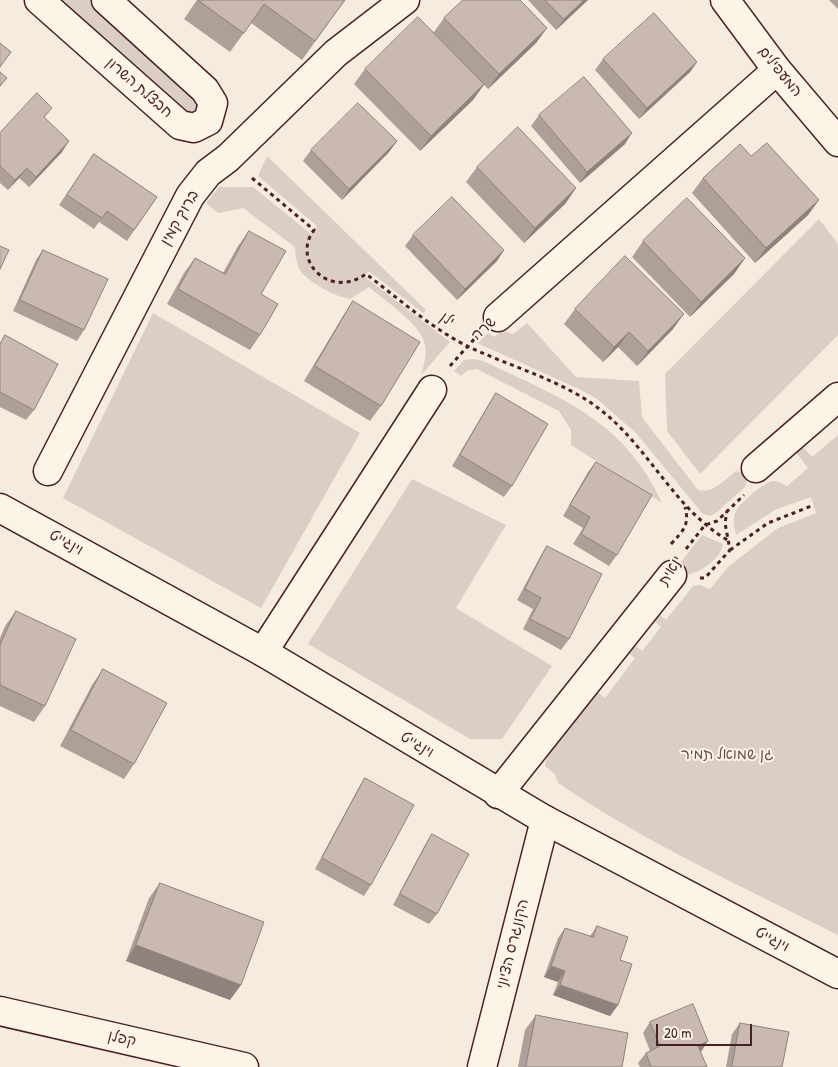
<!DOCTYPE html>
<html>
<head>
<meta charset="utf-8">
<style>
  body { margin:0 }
  #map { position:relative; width:838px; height:1067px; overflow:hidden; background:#f5ecde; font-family:"Patrick Hand",sans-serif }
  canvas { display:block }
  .scale { position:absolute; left:656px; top:1024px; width:96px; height:22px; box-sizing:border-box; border:2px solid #4a1f2b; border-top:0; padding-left:6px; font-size:15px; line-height:18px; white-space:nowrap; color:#4a1f2b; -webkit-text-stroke:4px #fcf5e5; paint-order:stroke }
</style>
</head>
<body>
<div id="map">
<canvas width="838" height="1067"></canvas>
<div class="scale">20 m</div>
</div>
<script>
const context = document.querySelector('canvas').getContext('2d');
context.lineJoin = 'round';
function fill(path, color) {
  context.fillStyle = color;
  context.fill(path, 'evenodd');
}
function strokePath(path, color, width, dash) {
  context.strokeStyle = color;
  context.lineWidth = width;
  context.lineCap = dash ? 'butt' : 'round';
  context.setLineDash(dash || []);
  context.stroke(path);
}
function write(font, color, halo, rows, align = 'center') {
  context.font = font + ' "Patrick Hand","Playpen Sans Hebrew",sans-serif';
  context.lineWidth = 4;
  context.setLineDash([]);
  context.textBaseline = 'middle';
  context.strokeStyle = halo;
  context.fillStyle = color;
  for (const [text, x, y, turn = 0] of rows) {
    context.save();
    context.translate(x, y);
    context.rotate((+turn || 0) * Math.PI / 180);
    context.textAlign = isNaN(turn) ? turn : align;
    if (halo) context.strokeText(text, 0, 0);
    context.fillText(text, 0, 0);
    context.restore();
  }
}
fill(new Path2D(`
  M53 0H95L195 92 200 109 195 115H187Z
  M267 156 426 310 423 313 369 271 364 276 450 342 421 375C424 365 427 355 425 345 422 325 384 300 369 287L350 299C334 296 314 285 303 274 297 268 295 255 295 247L243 208 218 213 206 203 219 187H253L311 234 317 226 258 176Z
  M819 219 838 244V335L700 474 667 431 665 374Z
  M153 313 360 433 261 608 63 498Z
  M527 323 576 377 639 381 642 417 698 490C713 494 724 480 736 471L743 473 747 481 745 487 716 513 710 516 703 514 635 432 597 399 579 389 477 343 488 333 495 337 501 330 513 334Z
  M474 359 483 361C559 397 625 420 662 503L571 445V430L559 411 477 369 467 371 461 376 454 371 464 360Z
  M838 435V935C743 887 646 843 558 783L555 774 545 766 548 751 596 691 605 698 635 658 625 651 631 643 642 651 661 627 649 616 654 610 666 620 693 586 700 585 710 589 728 567 778 528 816 513 811 497 775 510 736 535C734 526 732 519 736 511 739 504 764 482 773 481 778 481 783 483 787 486L808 468 792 447 798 442 812 457Z
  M412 479 506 525 456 608 552 666 502 739H470L308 644Z
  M702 535 723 544C722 558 695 578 682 574L678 566Z`), '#dbcec4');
const minor = new Path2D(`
  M39 0 180 125 194 128 208 121 213 103 205 90 106 0
  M725 0 777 70 838 142
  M498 317 777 70
  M756 468 838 397
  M48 471 190 196 208 173 228 158 336 53 405 0
  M263 652 432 390
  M498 794 672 575
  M0 1011 244 1067
  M482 1067 545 820`);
const tertiary = new Path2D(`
  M0 508 263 652 545 820 838 974`);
strokePath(minor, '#4a1f2b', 31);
strokePath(tertiary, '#4a1f2b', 31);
strokePath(new Path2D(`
  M252 178 314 230C291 260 329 300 366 274 398 298 430 327 465 345 512 368 568 381 608 416 652 454 677 511 729 541
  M450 366 476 337
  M671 544C683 531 690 525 685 507
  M686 549 705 525 717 521 744 495
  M730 550 768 523 814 505
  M700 578H705L730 550 725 523 727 511`), '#4a1f2b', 3, [4, 4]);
strokePath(minor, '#fcf5e5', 28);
strokePath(tertiary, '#fcf5e5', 28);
fill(new Path2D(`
  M197 0H345L302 60 251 23 230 52 184 19Z
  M528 0H588L556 30Z
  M829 0H838V9Z
  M444 18 547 28 536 43 488 89 484 85 473 100 420 151 354 84 365 69 434 32Z
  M603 59 697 62 690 72 639 119 595 70Z
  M539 115 625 144 580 183 531 126Z
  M45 118 62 152 29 187 19 178 8 190 0 183V133Z
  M397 141 389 152 342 200 303 161 311 150Z
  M94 154 157 197 127 241 99 222 94 229 59 205Z
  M751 156 819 200 808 215 755 263 692 193 703 178Z
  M477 167 576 188 565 204 524 243 466 182Z
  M249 231 261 294 260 335 250 350 167 304 184 273 195 258 223 273 238 246Z
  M413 235 504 250 497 261 457 300 405 246Z
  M643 241 745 258 734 274 690 317 632 257Z
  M43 250 84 330 77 341 13 311 36 260Z
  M353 301 381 406 370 421 304 381 343 316Z
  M575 309 673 329 637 366 618 347 603 362 564 324Z
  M5 335 34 410 26 420 0 407V343Z
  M496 393 512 486 504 497 452 466 489 404Z
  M596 462 617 555 609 566 573 544 583 528 563 516 588 472Z
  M547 546 569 639 561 650 523 629 533 609 517 600 540 557Z
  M16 611 45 706 34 722 0 706V638L5 626Z
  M103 669 134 764 124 779 60 746 92 685Z
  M365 778 371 885 364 896 315 869 358 789Z
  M432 834 437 914 429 924 393 905 425 845Z
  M160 883 230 1000 126 961 149 898Z
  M597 926 620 960 618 1005 610 1016 553 995 558 982 544 977 558 938 565 928 590 936Z
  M536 1015 622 1067H518L525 1030Z
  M650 1022 700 1052 707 1067H640L638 1063 646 1053 650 1051 643 1033Z
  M740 1023 782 1067H726L732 1034Z`), '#ae9f98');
fill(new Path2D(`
  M584 0H588L556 30 564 19Z
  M547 28 536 43 488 89 499 74Z
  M697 62 690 72 639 119 647 108Z
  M484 84 473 100 420 151 431 136Z
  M632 133 625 144 580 183 587 172Z
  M69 141 62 152 29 187 36 177Z
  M397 141 389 152 342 200 349 189Z
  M27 168 19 178 8 190 15 180Z
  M576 188 565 204 524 243 535 228Z
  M819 200 808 215 755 263 766 248Z
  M504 250 497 261 457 300 465 289Z
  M745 258 734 274 690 317 701 302Z
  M684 314 673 329 637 366 648 351Z
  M629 332 618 347 603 362 614 347Z
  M136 945 241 985 230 1000 126 961Z
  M551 966 565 971 558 982 544 977Z
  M560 985 618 1005 610 1016 553 995Z
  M708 1041 701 1052 690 1057 698 1046Z`), '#8d827c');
const building = new Path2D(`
  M198 0H345L315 41 264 4 244 33Z
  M463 0H520L547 28 499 74 444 18Z
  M545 0H584L564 19Z
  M654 13 697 62 647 108 603 59Z
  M418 17 484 84 431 136 365 69Z
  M0 43 11 52 0 67Z
  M0 72 7 78 0 86Z
  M584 77 632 133 587 172 539 115Z
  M37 93 52 108 44 117 69 141 36 177 27 168 15 180 0 166V133Z
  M358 103 397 141 349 189 311 150Z
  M518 127 576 188 535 228 477 167Z
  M767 143 819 200 766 248 703 178 740 144 751 156Z
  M94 154 157 197 134 230 107 211 102 218 67 195Z
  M452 197 504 250 465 289 413 235Z
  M687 198 745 258 701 302 643 241Z
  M249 231 286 251 261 294 278 304 260 335 178 289 195 258 225 274Z
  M0 246 9 250 0 269Z
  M43 250 108 279 84 330 20 300Z
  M625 256 684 314 648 351 629 332 614 347 575 309Z
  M353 301 420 342 381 406 315 366Z
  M5 335 58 364 34 410 0 392V345Z
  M496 393 548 424 512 486 460 455Z
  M596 462 652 495 617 555 581 534 590 517 570 505Z
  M547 546 602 574 569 639 530 619 541 598 525 589Z
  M16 611 76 639 45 706 0 685V645Z
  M103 669 167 703 134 764 71 730Z
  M365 778 414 805 371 885 322 858Z
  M432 834 469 854 437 914 400 894Z
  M160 883 264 922 241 985 136 945Z
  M597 926 628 937 620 960 632 964 618 1005 560 985 565 971 551 966 565 928 593 937Z
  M693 1004 708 1041 698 1046 707 1067H651L646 1053 660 1046 650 1022Z
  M536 1015 628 1033 622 1067H526Z
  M740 1023 789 1032 782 1067H732Z`);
fill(building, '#cab9b1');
strokePath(building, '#8d827c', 1);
write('15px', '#4a1f2b', '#fcf5e5', [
  ["המעפילים",780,72,51],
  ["חבצלת השרון",139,88,41],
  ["ברוך קמין",180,218,-60],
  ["ילן",447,320,35],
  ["שרה",484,329,-42],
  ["וינגייט",66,543,29],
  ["ינאית",671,571,-59],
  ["וינגייט",417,745,31],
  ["וינגייט",772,940,28],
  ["הקונגרס הציוני",513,944,-76],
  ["קפלן",122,1039,13]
]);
write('15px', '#6e4b51', '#fcf5e5', [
  ["גן שמואל תמיר",727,755]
]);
</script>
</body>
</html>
